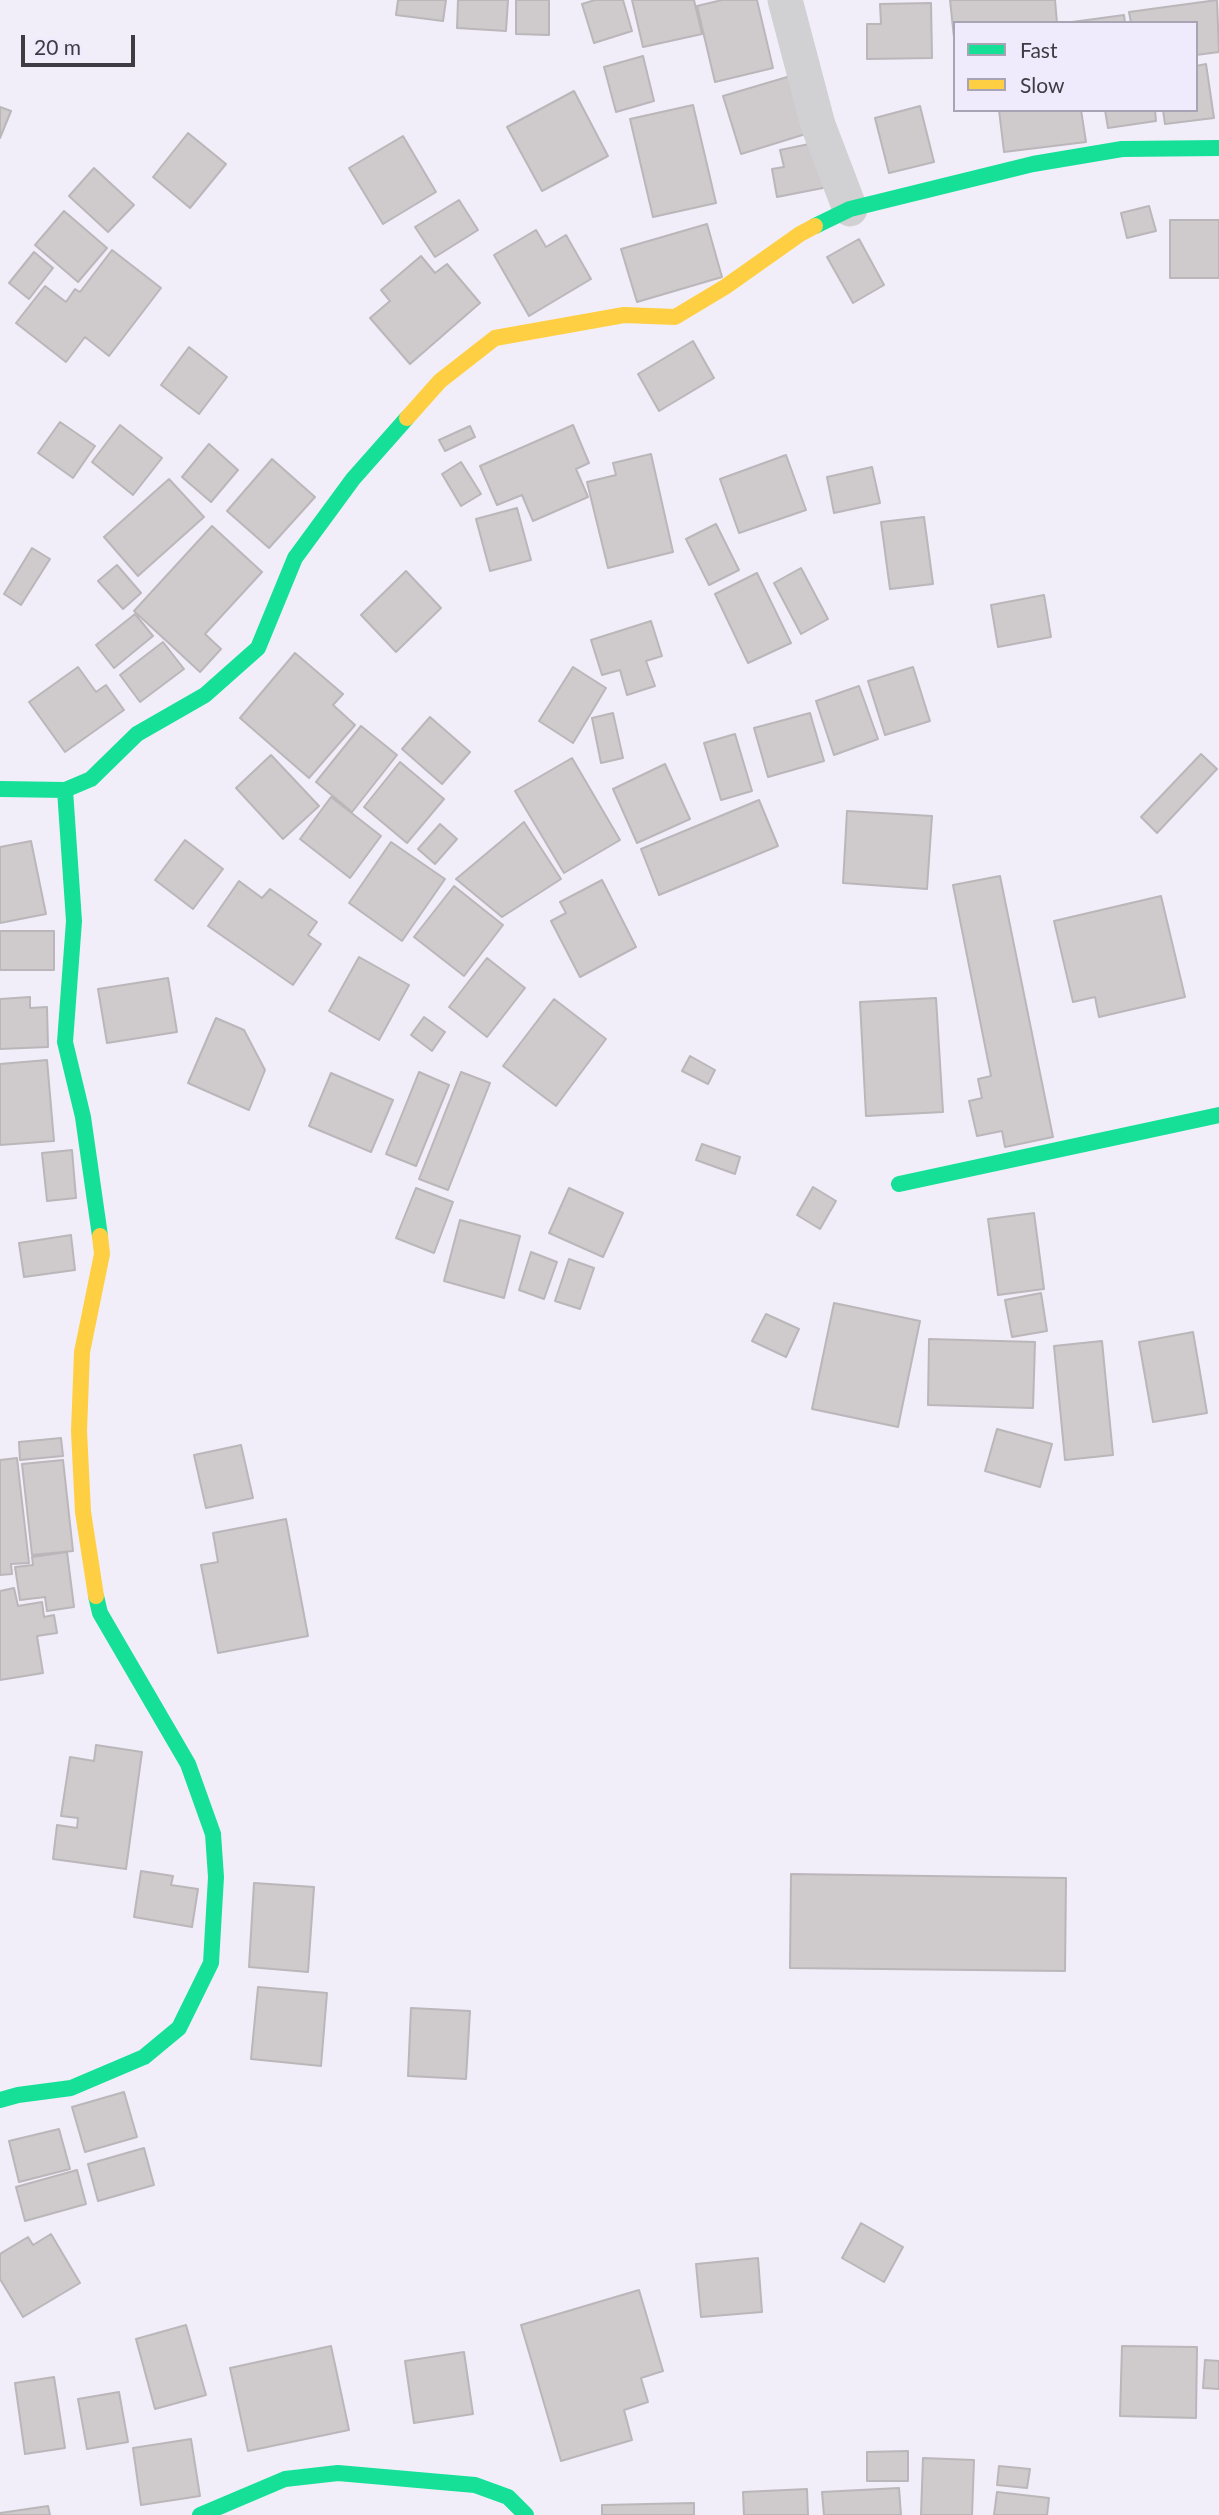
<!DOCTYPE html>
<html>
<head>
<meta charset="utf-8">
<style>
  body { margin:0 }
  #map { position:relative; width:1219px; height:2515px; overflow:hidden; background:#f1eef9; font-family:Lato,sans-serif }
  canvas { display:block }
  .legend { position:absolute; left:953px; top:21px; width:245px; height:91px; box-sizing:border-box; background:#f0eafd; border:2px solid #a9a4b3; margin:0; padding:9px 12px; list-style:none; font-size:21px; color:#3e3b43 }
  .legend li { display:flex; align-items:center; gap:14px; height:35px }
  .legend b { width:35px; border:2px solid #a9a4b3 }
  .scale { position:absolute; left:21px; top:35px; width:114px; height:32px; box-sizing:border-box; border:4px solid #3e3b43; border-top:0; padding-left:9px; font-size:21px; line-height:24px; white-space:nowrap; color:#3e3b43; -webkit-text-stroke:5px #f0eafd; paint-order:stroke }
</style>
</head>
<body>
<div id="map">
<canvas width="1219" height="2515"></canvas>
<ul class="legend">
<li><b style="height:9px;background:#16e098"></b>Fast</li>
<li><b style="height:9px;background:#ffcf43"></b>Slow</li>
</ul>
<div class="scale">20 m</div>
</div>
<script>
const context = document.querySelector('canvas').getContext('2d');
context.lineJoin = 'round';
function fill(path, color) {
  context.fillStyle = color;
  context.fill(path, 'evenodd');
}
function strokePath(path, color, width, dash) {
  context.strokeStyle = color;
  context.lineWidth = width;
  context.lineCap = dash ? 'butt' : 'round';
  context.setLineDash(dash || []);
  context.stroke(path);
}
const building = new Path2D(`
  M398 0H446L443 21 396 15Z
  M458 0H508L506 31 457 28Z
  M516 0H549V35L516 34Z
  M595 0H623L632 31 594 43 582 4Z
  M632 0H694L702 34 643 47Z
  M722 0H757L773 68 715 82 697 6Z
  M950 0H1055L1057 23H955V47Z
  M1217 0 1219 52 1196 55V23H1131L1129 12Z
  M931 3 932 58 867 59V24H881L880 4Z
  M1124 15 1125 23H1072V22Z
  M643 56 654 101 616 112 604 67Z
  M1206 64 1214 118 1165 124 1163 110H1196V66Z
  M794 75 812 132 741 154 723 96Z
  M574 91 608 156 542 191 507 127Z
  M693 105 716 203 653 217 630 119Z
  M920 106 934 162 889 173 875 118Z
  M0 107 11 111 0 138Z
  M999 110H1081L1086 142 1004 152Z
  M1105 110H1155L1156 121 1108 128Z
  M188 133 226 164 190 208 153 177Z
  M403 136 436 192 383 224 349 168Z
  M819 142 828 187 777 197 772 169 784 167 780 150Z
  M94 168 134 205 108 232 69 196Z
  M459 200 478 230 435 257 415 227Z
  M1149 206 1156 231 1127 238 1121 213Z
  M64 211 107 248 78 282 35 245Z
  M1170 220H1219V278H1170Z
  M707 224 722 277 637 302 621 249Z
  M536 230 546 247 566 235 591 279 529 316 494 255Z
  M859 239 884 285 853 303 827 257Z
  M112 250 161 288 109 356 85 337 66 362 16 323 45 286 66 302 75 289 80 292Z
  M34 252 53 268 29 299 9 283Z
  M421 256 435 273 447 264 480 303 410 364 370 318 390 301 381 290Z
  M693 341 714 378 659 411 638 374Z
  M189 347 227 377 199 414 161 385Z
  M60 422 95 446 73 478 38 453Z
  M120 425 162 458 133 495 92 462Z
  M573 425 589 463 576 469 588 497 533 521 522 495 497 505 480 466Z
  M470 426 475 437 445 451 439 440Z
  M209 444 238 470 211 502 182 477Z
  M651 454 673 552 608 568 587 482 616 475 613 463Z
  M786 455 806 510 739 533 720 479Z
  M272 459 315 497 269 548 227 511Z
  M461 462 481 494 461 506 442 474Z
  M872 467 880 503 834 513 827 477Z
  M169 479 204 517 138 576 104 537Z
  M517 508 531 560 490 571 476 519Z
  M924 517 933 584 890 589 881 522Z
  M716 524 739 570 709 585 686 539Z
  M212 526 262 572 205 634 221 649 200 672 134 611Z
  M32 548 50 559 21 605 4 594Z
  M117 565 141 593 123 609 98 581Z
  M801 568 828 619 801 634 774 583Z
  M406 571 441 608 396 652 361 615Z
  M757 573 791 643 748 663 715 594Z
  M1044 595 1051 637 998 647 991 605Z
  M135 614 153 636 114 668 96 645Z
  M651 621 662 656 646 661 655 686 627 695 620 670 602 675 591 640Z
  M163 642 184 669 140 702 120 675Z
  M295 653 343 694 333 705 355 725 309 778 240 718Z
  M78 667 96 692 106 685 124 710 65 752 29 702Z
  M573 667 606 688 573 743 539 721Z
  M913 667 930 721 885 735 868 681Z
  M859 686 878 739 834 755 816 701Z
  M613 713 623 758 601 763 592 718Z
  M810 713 824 761 768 777 754 728Z
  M430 717 470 752 442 784 402 749Z
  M361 726 397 755 352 812 316 782Z
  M735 734 752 791 721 800 704 743Z
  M1201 754 1217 769 1157 833 1141 817Z
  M271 755 319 806 283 839 236 788Z
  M572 758 620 840 564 873 515 791Z
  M400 762 444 799 407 843 364 807Z
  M665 764 690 819 637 843 613 789Z
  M331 797 381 836 350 878 300 839Z
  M759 800 778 846 659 895 641 849Z
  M847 811 932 816 927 889 843 883Z
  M524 822 561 879 502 917 456 879Z
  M440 824 457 839 435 864 418 849Z
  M185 840 223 869 193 909 155 880Z
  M31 841 46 914 0 923V847Z
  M391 842 445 879 402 941 349 903Z
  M1000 876 1053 1137 1005 1147 1002 1131 977 1136 969 1101 982 1098 978 1079 991 1076 953 885Z
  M602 880 636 947 580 977 551 921 566 913 560 902Z
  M239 881 262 898 270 889 317 922 308 935 321 944 293 985 208 926Z
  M454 886 503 925 464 976 414 937Z
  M1161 896 1185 997 1099 1017 1095 997 1073 1002 1054 921Z
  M0 931H54V970H0Z
  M359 957 409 985 379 1040 329 1011Z
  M487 958 525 988 487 1037 449 1007Z
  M168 978 177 1032 107 1043 98 989Z
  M30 997V1008L47 1007 48 1047 0 1049V999Z
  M936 998 943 1112 866 1116 860 1002Z
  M554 999 606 1039 556 1106 503 1066Z
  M424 1017 445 1032 432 1051 411 1035Z
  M216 1018 244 1030 265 1070 249 1110 188 1083Z
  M690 1056 715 1070 708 1084 682 1071Z
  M47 1060 54 1141 0 1145V1064Z
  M419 1072 449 1085 416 1166 386 1154Z
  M461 1072 490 1083 448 1190 419 1179Z
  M331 1073 393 1100 371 1152 309 1126Z
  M702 1144 740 1157 735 1174 696 1160Z
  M72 1150 76 1198 47 1201 42 1153Z
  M813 1187 836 1201 820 1229 797 1215Z
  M416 1188 453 1202 434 1253 396 1238Z
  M569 1188 623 1213 603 1257 549 1233Z
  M1034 1213 1044 1289 998 1295 988 1219Z
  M460 1220 520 1236 504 1298 444 1281Z
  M71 1235 75 1270 24 1277 19 1243Z
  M531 1252 557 1262 544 1299 519 1290Z
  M569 1259 594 1268 580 1309 555 1301Z
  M1041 1293 1047 1331 1012 1337 1005 1300Z
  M834 1303 920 1321 898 1427 812 1409Z
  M766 1314 799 1329 786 1357 752 1341Z
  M1193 1332 1207 1413 1153 1422 1139 1342Z
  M929 1339 1035 1342 1033 1408 928 1405Z
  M1102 1341 1113 1455 1065 1460 1054 1346Z
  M997 1429 1052 1444 1040 1487 985 1471Z
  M61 1438 63 1456 20 1460 19 1442Z
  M241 1445 253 1498 206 1508 194 1455Z
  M17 1458 29 1563 11 1564 12 1574 0 1575V1460Z
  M63 1460 73 1551 32 1555 22 1464Z
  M286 1519 308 1636 218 1653 201 1565 218 1562 213 1533Z
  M67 1552 74 1607 47 1611 45 1597 20 1600 15 1567 33 1565 32 1557Z
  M14 1588 18 1606 42 1602 44 1617 54 1615 57 1633 37 1636 43 1673 0 1680V1591Z
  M96 1745 142 1752 126 1869 53 1859 57 1825 77 1828 78 1818 61 1816 70 1757 94 1761Z
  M141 1871 173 1876 171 1885 198 1889 192 1927 134 1917Z
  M791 1874 1066 1878 1065 1971 790 1968Z
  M254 1883 314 1887 308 1972 249 1967Z
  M258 1987 327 1993 321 2066 251 2059Z
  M411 2008 470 2011 466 2079 408 2076Z
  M124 2092 137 2137 85 2152 72 2107Z
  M59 2129 70 2169 19 2182 9 2141Z
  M144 2148 154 2185 98 2201 88 2164Z
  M77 2170 86 2204 25 2221 16 2187Z
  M861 2223 903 2247 884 2282 842 2258Z
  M51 2234 80 2283 23 2317 0 2279V2254L28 2237 33 2245Z
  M758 2258 762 2312 701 2317 696 2264Z
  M639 2290 663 2371 641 2378 648 2402 624 2410 632 2440 561 2461 521 2325Z
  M186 2325 206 2395 155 2409 136 2339Z
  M331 2346 349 2430 248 2451 230 2368Z
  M1122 2346 1197 2347 1196 2418 1120 2416Z
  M464 2352 473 2414 414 2423 405 2361Z
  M1205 2360 1219 2361V2389L1203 2388Z
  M54 2377 65 2448 25 2454 15 2383Z
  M119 2392 128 2442 87 2449 78 2399Z
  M191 2439 200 2496 141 2505 133 2448Z
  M908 2451V2481H867V2452Z
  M923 2458 974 2460 972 2515H921Z
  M999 2466 1030 2469 1027 2488 997 2485Z
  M899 2488 901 2515H824L822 2492Z
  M807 2489 808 2515H744L743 2492Z
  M997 2492 1049 2498 1047 2515H994Z
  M694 2503V2515H602V2505Z
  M48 2506 50 2515H0V2513Z`);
fill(building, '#cfcacc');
strokePath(building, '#bbb6b9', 2);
strokePath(new Path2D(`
  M785 0 818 125 850 209`), '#d1d0d3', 35);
strokePath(new Path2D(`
  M815 226 850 209 1033 164 1122 149 1219 148
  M0 789 65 790 91 779 137 734 205 695 258 648 295 558 353 479 407 418
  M65 790 74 921 65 1042 83 1117 100 1236
  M899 1184 1219 1115
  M0 2100 18 2095 71 2088 144 2057 179 2028 211 1963 216 1877 213 1834 188 1764 100 1613 96 1596
  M200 2515 285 2479 338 2473 475 2485 508 2497 526 2515`), '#16e098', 16);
strokePath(new Path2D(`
  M407 418 440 381 495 338 624 315 675 317 725 287 800 234 815 226
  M96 1596 83 1512 79 1431 82 1352 102 1254 100 1236`), '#ffcf43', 16);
</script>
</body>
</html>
